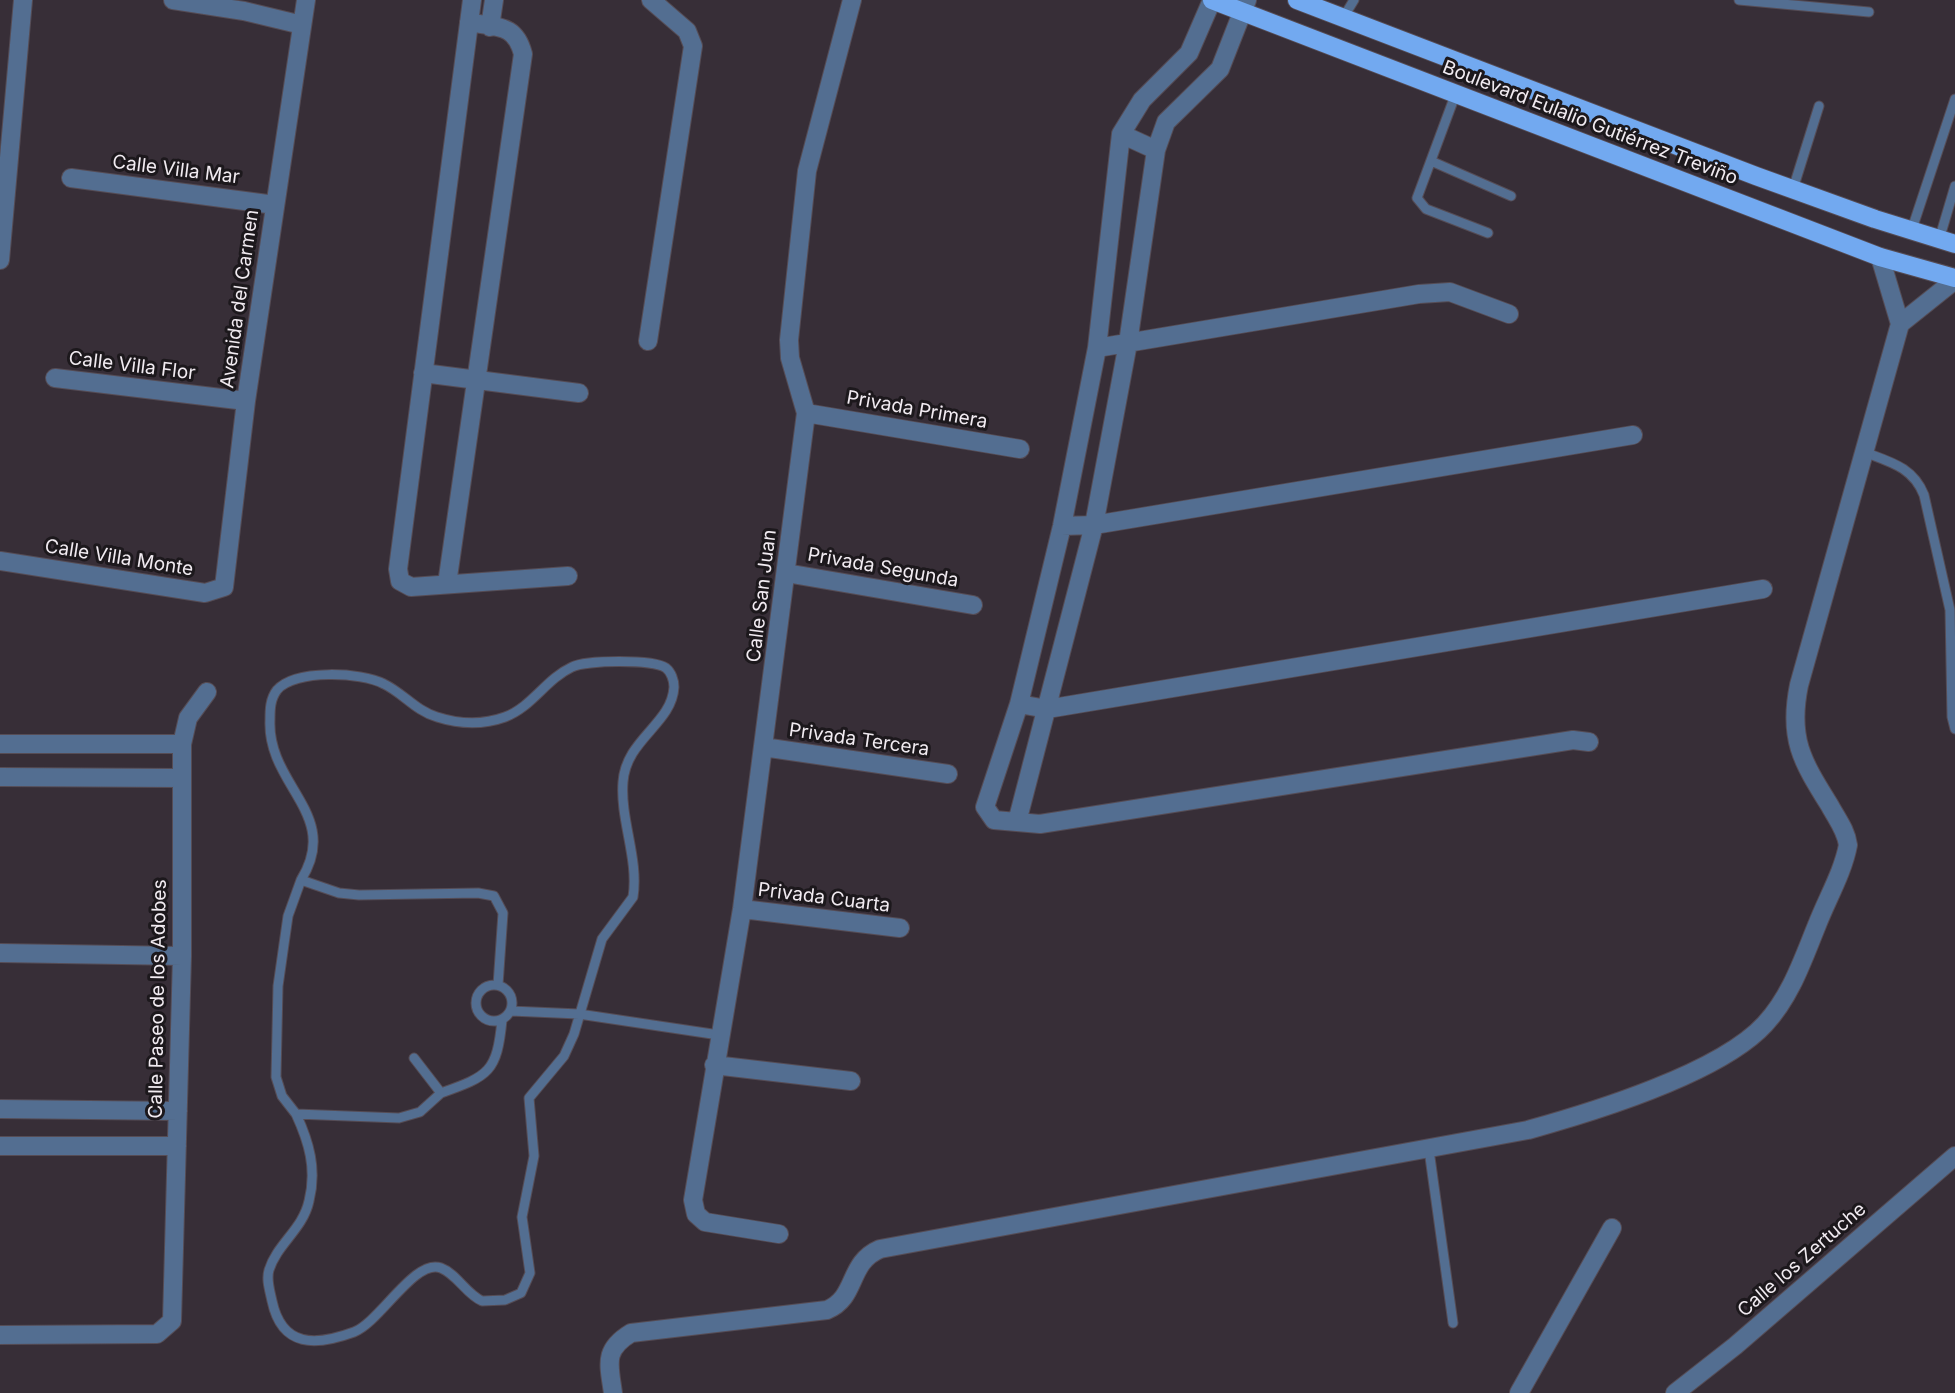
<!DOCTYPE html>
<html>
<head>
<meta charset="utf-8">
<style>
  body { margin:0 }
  canvas { display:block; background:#372e37 }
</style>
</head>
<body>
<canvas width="1955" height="1393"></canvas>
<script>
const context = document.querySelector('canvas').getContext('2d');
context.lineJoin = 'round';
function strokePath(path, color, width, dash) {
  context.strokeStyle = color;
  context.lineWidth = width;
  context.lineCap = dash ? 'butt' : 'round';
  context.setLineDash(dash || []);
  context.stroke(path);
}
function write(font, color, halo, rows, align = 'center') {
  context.font = font + ' Inter,sans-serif';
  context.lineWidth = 6;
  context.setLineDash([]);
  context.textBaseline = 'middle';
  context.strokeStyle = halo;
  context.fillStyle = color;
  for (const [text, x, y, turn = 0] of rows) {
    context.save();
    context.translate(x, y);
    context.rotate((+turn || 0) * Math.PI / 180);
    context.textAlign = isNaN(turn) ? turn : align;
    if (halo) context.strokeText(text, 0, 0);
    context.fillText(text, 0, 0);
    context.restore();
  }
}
const lane = new Path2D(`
  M1739 0 1869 12
  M1343 18 1354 0
  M1456 93 1417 198 1426 209 1488 233
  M1431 161 1511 196
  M1793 189 1819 106
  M1912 229 1955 99
  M1939 240 1955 186
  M1864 452C1890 462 1913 467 1924 495L1950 610 1952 717 1955 729
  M476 1003a18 18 0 1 1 36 0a18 18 0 1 1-36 0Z
  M511 1011 579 1014 719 1035
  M414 1058 441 1093C489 1076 497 1072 502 1020
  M441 1093 420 1112 399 1118 296 1114 282 1096 276 1077 278 986 288 916 301 880 339 893 359 895 478 893 494 896 503 913 498 985
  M296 1114C309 1142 317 1169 309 1201 303 1229 277 1244 269 1270 266 1280 270 1291 272 1301 282 1348 316 1346 354 1332 380 1322 415 1258 441 1268 457 1274 466 1294 482 1301L505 1300 521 1293 530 1273 522 1217 534 1156 529 1098 564 1056 574 1034 602 939 633 897C639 859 620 820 623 782 626 739 672 724 674 687 674 680 671 672 666 668 653 659 586 660 572 667 546 679 532 707 505 717 483 725 459 724 437 717 416 711 403 693 384 684 361 672 295 669 277 690 270 699 270 710 270 720 267 786 342 814 301 880
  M1429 1150 1453 1323`);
const street = new Path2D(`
  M173 0 244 11 302 25
  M472 0 398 569 400 581 411 587 568 576
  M1212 0 1189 53 1142 100 1121 134 1097 348 1062 526 1019 704 985 807 994 820 1040 824 1573 740 1589 742
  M490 27 494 0
  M1121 134 1156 150
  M71 178 275 205
  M0 260 23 0
  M1900 324 1955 280
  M648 341 693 46 687 31 651 0
  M1097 348 1419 294 1450 292 1509 314
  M423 373 579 393
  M55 378 246 401
  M806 413 1020 449
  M1062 526 1094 525 1633 435
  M0 561 205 593 224 587 246 401 306 0
  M786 573 973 605
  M447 584 523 54C515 23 497 28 469 22
  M1019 704 1047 709 1763 589
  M0 744H182
  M763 747 948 774
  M0 777 180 778
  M1017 822 1094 525 1128 343 1156 150 1166 122 1220 69 1247 0
  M742 909 900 928
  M0 953 182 956
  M714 1065 851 1081
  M0 1109 178 1111
  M0 1146H177
  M779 1234 705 1222 696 1214 693 1200 742 909 806 413 790 358 789 340 807 171 852 0
  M0 1335 157 1334 172 1321 182 956V744L188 718 207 692
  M613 1393C609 1364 603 1350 631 1333L827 1310C858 1297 847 1263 880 1249L1528 1130C1593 1112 1720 1073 1765 1024 1791 996 1803 959 1817 925 1827 899 1843 872 1848 845 1846 830 1837 819 1830 806 1802 761 1788 739 1799 685L1900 324 1880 257
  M1519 1393 1612 1228
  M1675 1393 1735 1346 1955 1156`);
const primary = new Path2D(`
  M1212 0 1880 257 1955 278
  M1297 0 1756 176 1875 219 1955 244`);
strokePath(lane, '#554c55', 11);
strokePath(street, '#554c55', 20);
strokePath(primary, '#554c55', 20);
strokePath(lane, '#536e91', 9);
strokePath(street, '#536e91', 18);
strokePath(primary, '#72a9f0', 18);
write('19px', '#f1ebf1', '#1c181c', [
  ["Boulevard Eulalio Gutiérrez Treviño",1590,123,21],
  ["Calle Villa Mar",176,170,7],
  ["Avenida del Carmen",240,299,-82],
  ["Calle Villa Flor",132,366,7],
  ["Privada Primera",917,410,10],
  ["Calle Villa Monte",119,558,9],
  ["Privada Segunda",883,568,10],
  ["Calle San Juan",762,596,-83],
  ["Privada Tercera",859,740,8],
  ["Privada Cuarta",824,898,7],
  ["Calle Paseo de los Adobes",158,999,-89],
  ["Calle los Zertuche",1802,1260,-41]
]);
</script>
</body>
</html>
